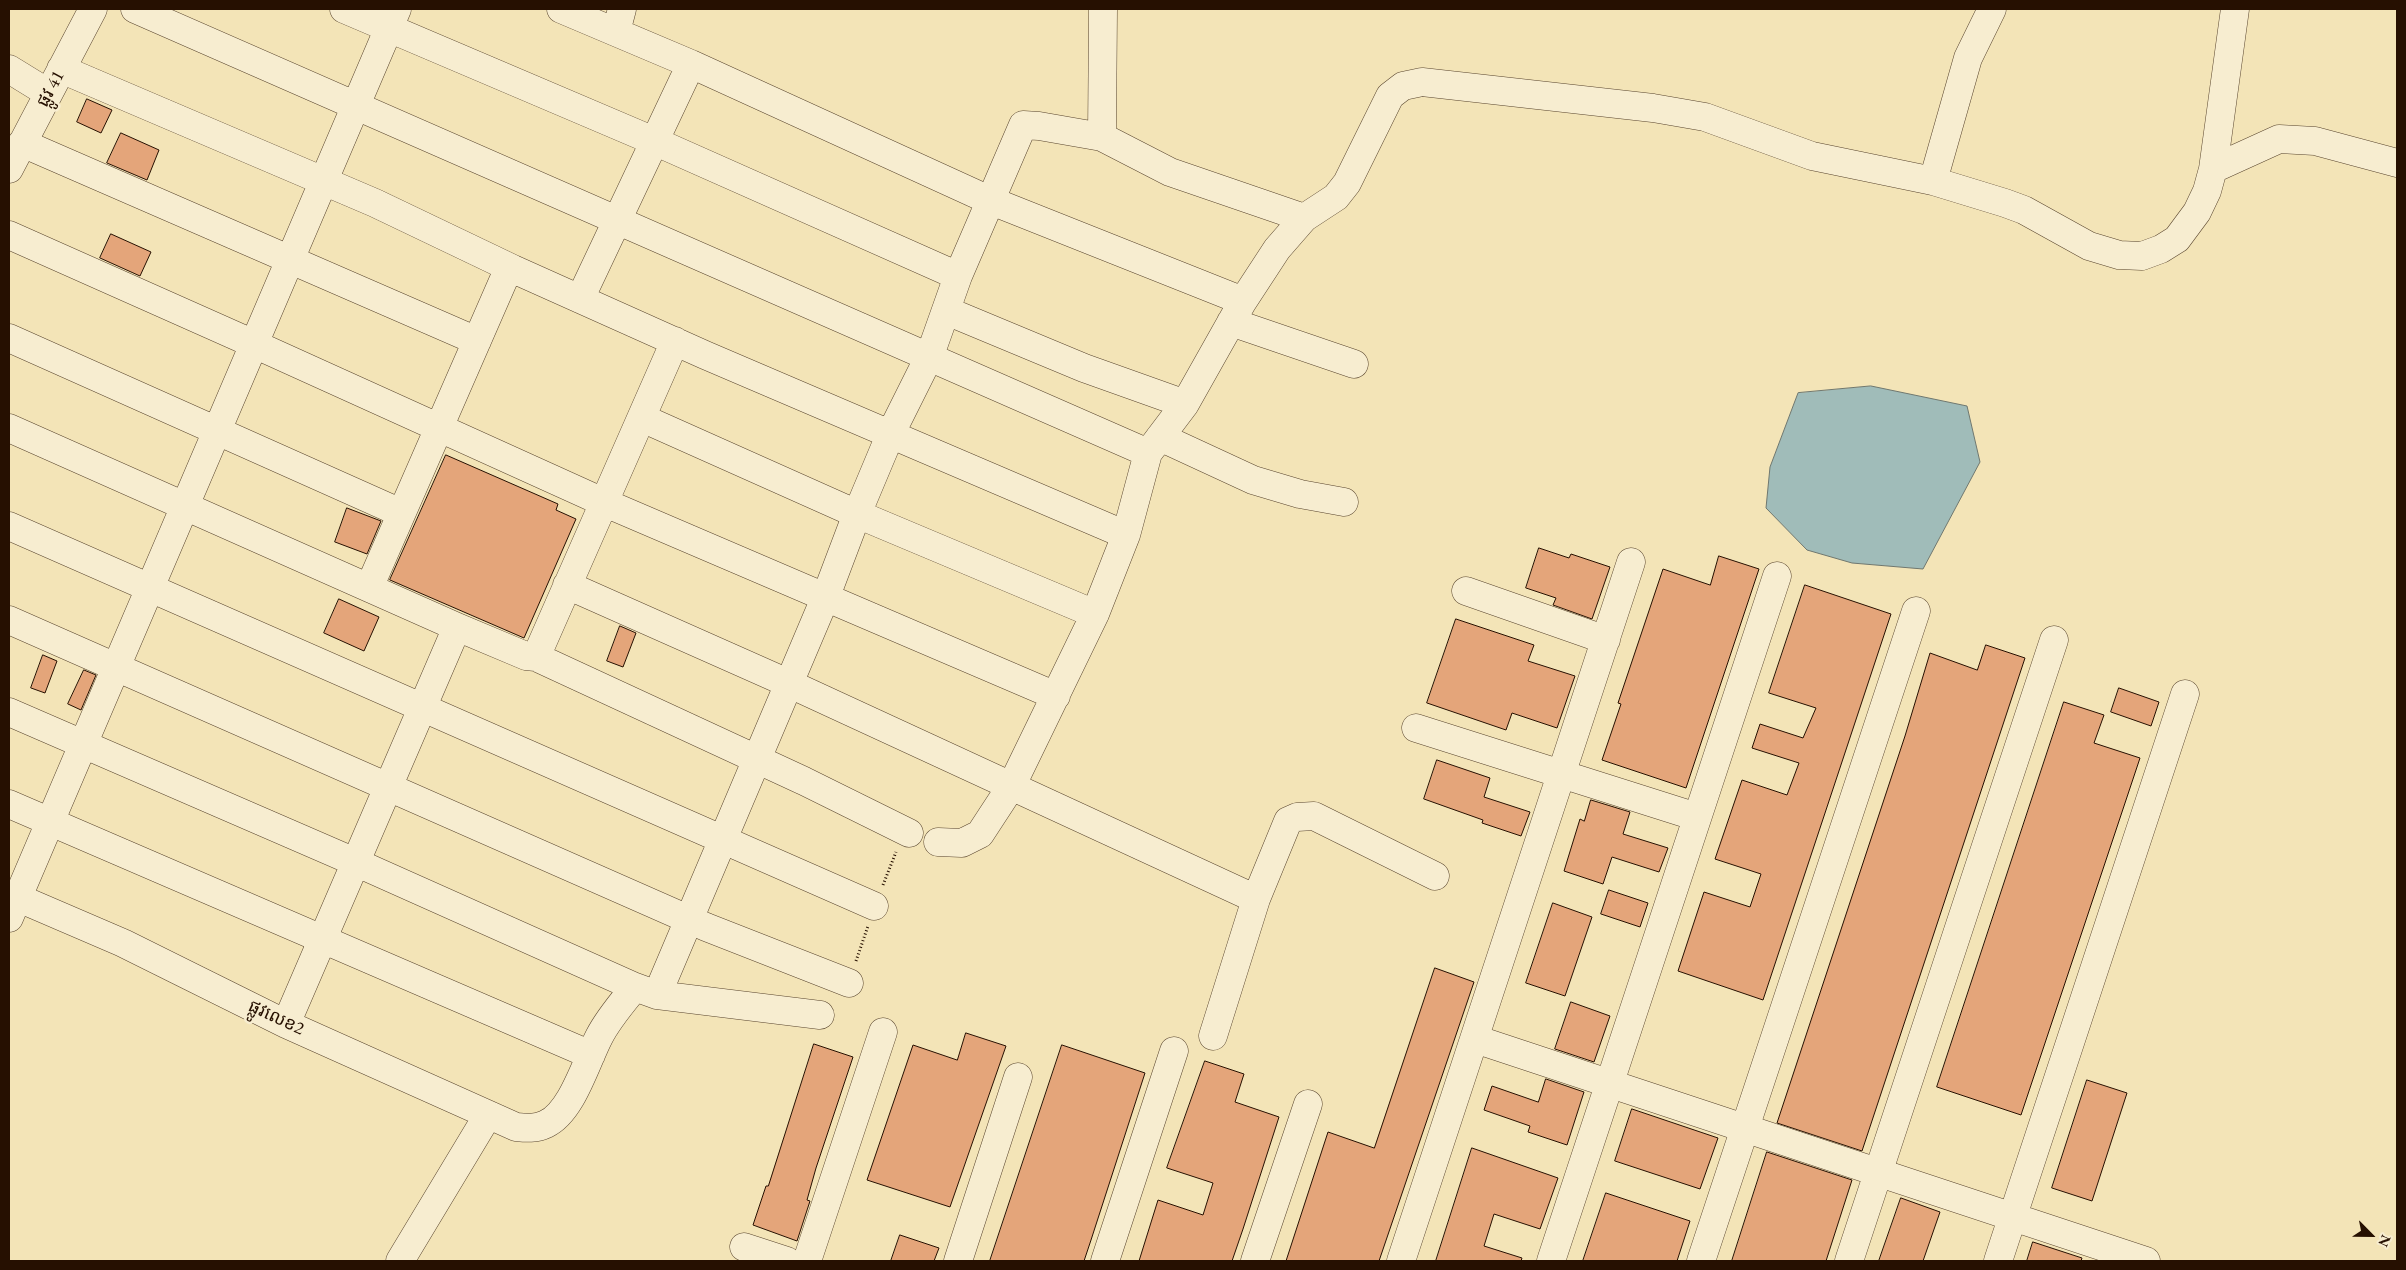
<!DOCTYPE html>
<html>
<head>
<meta charset="utf-8">
<style>
  body { margin:0 }
  #map { position:relative; width:2406px; height:1270px; overflow:hidden; background:#f3e4b7; font-family:"EB Garamond",serif }
  canvas { display:block }
  .frame { position:absolute; inset:0; border:10px solid #261001; pointer-events:none }
  .north { position:absolute; left:2346px; top:1210px; width:50px; height:50px; -webkit-text-stroke:4px #f7edd0; paint-order:stroke; rotate:113deg; font-size:14px; font-weight:700; line-height:20px; text-align:center; color:#261001 }
  .north::after { content:''; display:block; margin:auto; width:18px; height:22px; background:#261001; clip-path:polygon(50% 0,100% 100%,50% 72%,0 100%) }
</style>
</head>
<body>
<div id="map">
<canvas width="2406" height="1270"></canvas>
<div class="frame"></div>
<div class="north">N</div>
</div>
<script>
const context = document.querySelector('canvas').getContext('2d');
context.lineJoin = 'round';
function fill(path, color) {
  context.fillStyle = color;
  context.fill(path, 'evenodd');
}
function strokePath(path, color, width, dash) {
  context.strokeStyle = color;
  context.lineWidth = width;
  context.lineCap = dash ? 'butt' : 'round';
  context.setLineDash(dash || []);
  context.stroke(path);
}
function write(font, color, halo, rows, align = 'center') {
  context.font = font + ' "EB Garamond","Noto Sans Khmer",serif';
  context.lineWidth = 5;
  context.setLineDash([]);
  context.textBaseline = 'middle';
  context.strokeStyle = halo;
  context.fillStyle = color;
  for (const [text, x, y, turn = 0] of rows) {
    context.save();
    context.translate(x, y);
    context.rotate((+turn || 0) * Math.PI / 180);
    context.textAlign = isNaN(turn) ? turn : align;
    if (halo) context.strokeText(text, 0, 0);
    context.fillText(text, 0, 0);
    context.restore();
  }
}
const water = new Path2D(`
  M1871 386 1967 406 1980 462 1923 569 1852 563 1807 550 1766 508 1770 467 1798 393Z`);
fill(water, '#a0bcb9');
strokePath(water, '#6f776f', 1);
const building = new Path2D(`
  M87 99 112 110 101 133 77 122Z
  M121 133 159 150 147 180 107 163Z
  M111 234 151 252 140 276 100 258Z
  M446 455 558 504 556 510 576 519 524 638 390 580Z
  M347 508 381 521 367 554 335 542Z
  M1539 548 1569 558 1571 554 1610 567 1592 619 1553 605 1556 598 1526 588Z
  M1719 556 1759 569 1686 788 1602 760 1621 704 1618 703 1663 569 1710 585Z
  M1805 585 1891 614 1763 1000 1678 971 1704 892 1750 907 1761 874 1715 859 1742 780 1787 795 1799 763 1752 748 1760 724 1803 738 1816 708 1769 693Z
  M339 599 379 617 364 651 324 633Z
  M1456 619 1534 645 1528 661 1575 676 1557 728 1512 713 1506 730 1427 703Z
  M620 626 636 633 623 667 607 661Z
  M1986 645 2025 658 1862 1151 1777 1123 1905 736 1930 653 1977 670Z
  M43 655 57 661 45 693 31 688Z
  M84 670 96 675 81 710 68 704Z
  M2119 688 2159 702 2151 726 2111 712Z
  M2064 702 2104 715 2094 743 2140 758 2021 1115 1937 1087Z
  M1437 760 1490 778 1484 797 1530 812 1521 836 1482 823 1483 820 1424 799Z
  M1591 800 1630 812 1623 834 1668 848 1659 872 1612 857 1603 884 1564 871 1580 819 1584 821Z
  M1609 890 1648 903 1640 927 1601 914Z
  M1553 903 1592 917 1565 996 1526 983Z
  M1435 968 1474 982 1379 1261H1286L1328 1132 1374 1148Z
  M1571 1002 1610 1016 1594 1062 1555 1049Z
  M966 1033 1006 1046 950 1207 867 1180 913 1045 957 1060Z
  M814 1044 853 1057 816 1168 807 1200 810 1201 797 1241 753 1225 766 1186H768Z
  M1062 1045 1145 1073 1091 1240 1084 1261H990Z
  M1205 1061 1244 1074 1235 1102 1279 1117 1243 1229 1232 1261H1139L1158 1200 1203 1215 1213 1183 1167 1168Z
  M1546 1079 1584 1092 1567 1145 1528 1132 1530 1126 1484 1110 1492 1086 1538 1102Z
  M2087 1080 2127 1093 2092 1201 2052 1188Z
  M1632 1109 1718 1138 1700 1189 1615 1161Z
  M1472 1148 1558 1178 1540 1229 1494 1214 1484 1246 1522 1258 1521 1261H1436Z
  M1767 1152 1852 1180 1826 1261H1732Z
  M1606 1193 1690 1221 1677 1261H1583Z
  M1901 1198 1940 1212 1923 1261H1879Z
  M900 1235 939 1248 934 1261H891Z
  M2033 1242 2082 1258 2081 1261H2027Z`);
fill(building, '#e4a57a');
strokePath(building, '#261001', 1);
const minor = new Path2D(`
  M135 9 1148 453
  M344 9 654 141 958 276
  M561 9 691 64 989 200 1243 301
  M616 32 622 9
  M9 69 48 93
  M61 69 375 203 513 269 705 355 1126 535
  M1102 137 1103 9
  M22 143 477 341
  M9 169 93 9
  M2213 169 2279 139 2315 141 2397 163
  M1933 181 1968 58 1992 9
  M9 235 254 344 603 502 1056 696
  M580 299 691 64
  M947 311 1084 368 1185 404
  M1231 322 1354 364
  M9 338 401 513
  M642 418 857 514 1095 614
  M9 428 457 627 526 656 536 657 804 781 909 833
  M1160 437 1253 480 1300 494 1344 502
  M9 526 874 906
  M567 585 790 684 1256 899
  M369 588 507 272 513 269
  M1466 591 1606 640
  M9 620 706 927 849 983
  M536 657 675 341
  M9 712 355 862 635 987 657 995 820 1015
  M1416 728 1697 817
  M9 804 591 1055
  M938 842 962 843 980 834 1012 785 1095 614 1126 535 1148 453 1185 404 1243 301 1277 249 1304 218 1336 197 1347 183 1390 96 1403 86 1422 82 1653 108 1705 117 1812 156 1933 181 2005 203 2024 210 2089 246 2119 255 2142 256 2161 249 2177 239 2197 212 2207 191 2213 169 2235 9
  M9 894 123 943 286 1024 516 1127C526 1128 536 1129 546 1124 572 1112 586 1062 599 1037 608 1019 622 1003 635 987
  M9 918 397 9
  M657 995 826 596 857 514 891 433 930 355 958 276 1023 125 1039 126 1102 137 1170 172 1304 218
  M286 1024 457 627
  M1213 1036 1256 899 1288 821 1297 817 1314 816 1435 876
  M1475 1039 2146 1261
  M744 1247 787 1261
  M400 1261 488 1115
  M807 1261 883 1032
  M958 1261 1018 1077
  M1105 1261 1174 1051
  M1255 1261 1308 1104
  M1401 1261 1631 562
  M1551 1261 1777 576
  M1701 1261 1916 611
  M1849 1261 2054 640
  M1998 1261 2185 694`);
strokePath(minor, '#59452e', 29);
strokePath(new Path2D(`
  M883 885 896 852
  M856 961 868 926`), '#261001', 3, [1, 2.5]);
strokePath(minor, '#f7edd0', 28);
write('18px', '#261001', '#f7edd0', [
  ["ផ្លូវ 41",51,89,-62],
  ["ផ្លូវលេខ2",276,1018,25]
]);
</script>
</body>
</html>
